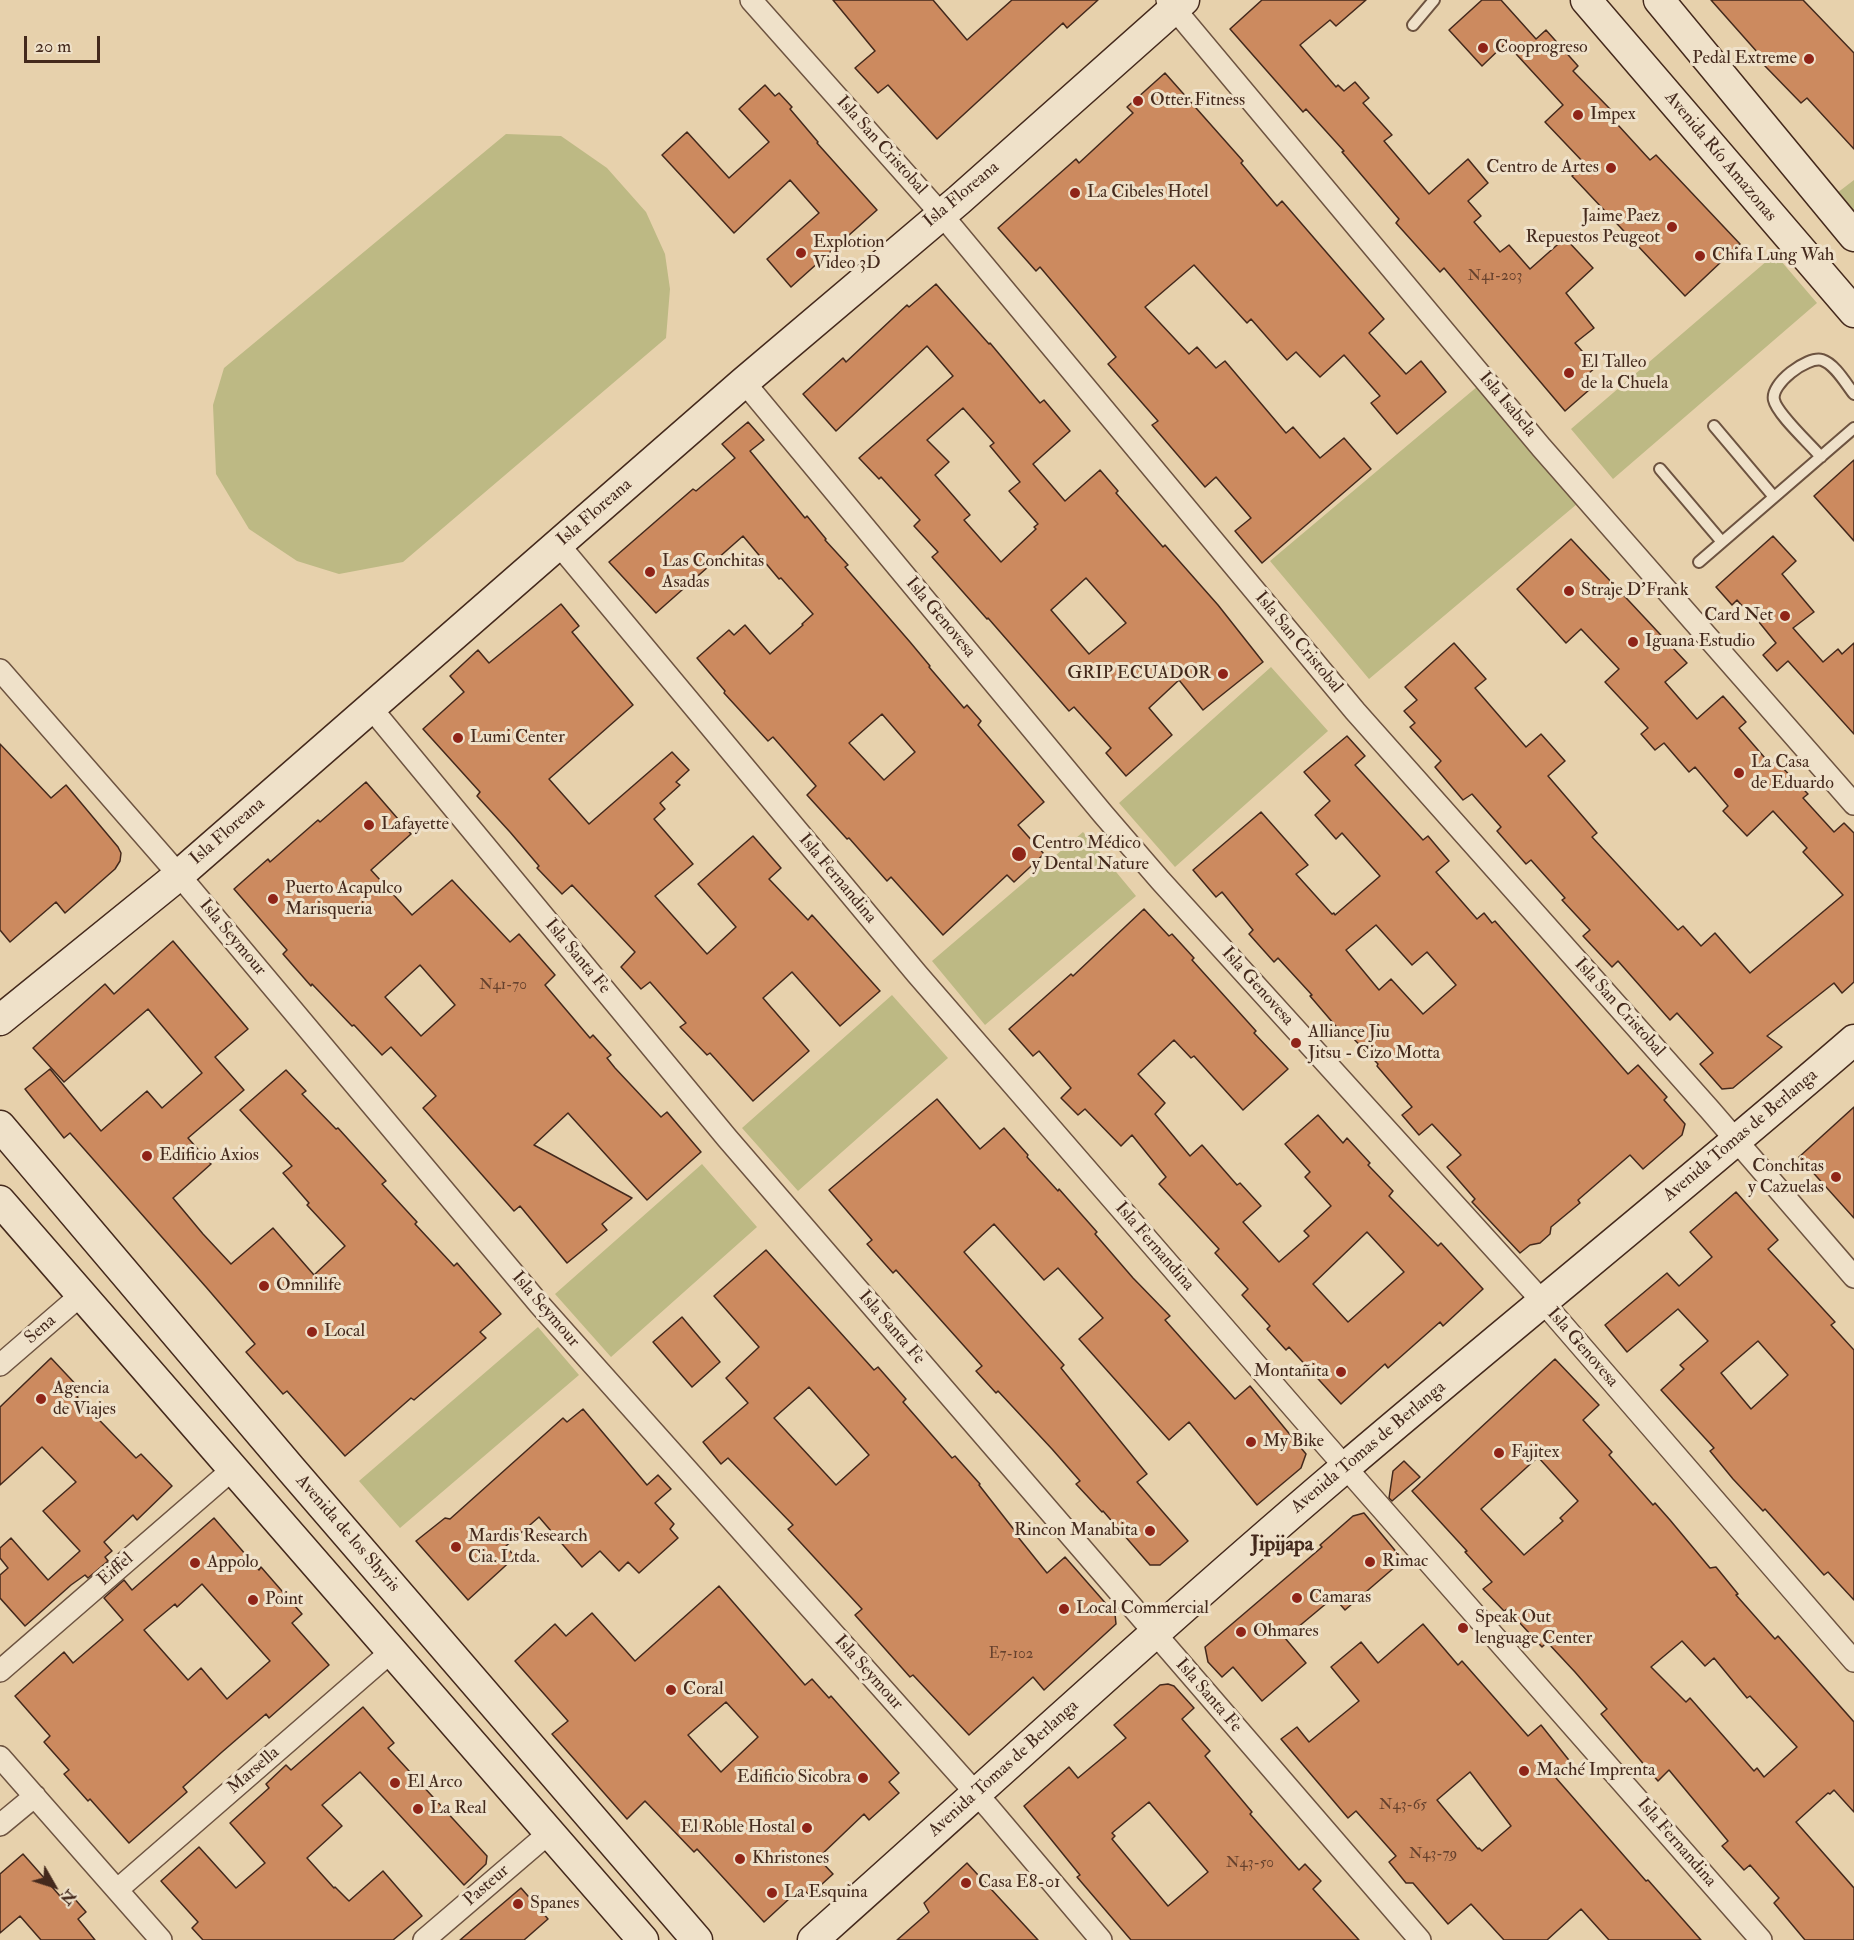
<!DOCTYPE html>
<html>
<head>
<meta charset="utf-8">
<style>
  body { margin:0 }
  #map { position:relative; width:1854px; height:1940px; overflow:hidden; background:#e7d1ac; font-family:"IM FELL Double Pica",serif }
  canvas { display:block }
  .north { position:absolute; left:24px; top:1856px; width:60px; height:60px; -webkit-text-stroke:4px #efe1c9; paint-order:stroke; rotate:129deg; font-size:16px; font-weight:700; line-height:24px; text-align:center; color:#44291c }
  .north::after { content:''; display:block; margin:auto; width:21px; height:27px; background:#44291c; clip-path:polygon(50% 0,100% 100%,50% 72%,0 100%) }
  .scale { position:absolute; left:24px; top:36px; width:76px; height:27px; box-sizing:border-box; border:3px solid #44291c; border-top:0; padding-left:8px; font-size:18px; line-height:21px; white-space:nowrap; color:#44291c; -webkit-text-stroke:4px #efe1c9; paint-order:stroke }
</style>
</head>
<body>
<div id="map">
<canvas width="1854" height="1940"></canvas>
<div class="north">N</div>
<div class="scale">20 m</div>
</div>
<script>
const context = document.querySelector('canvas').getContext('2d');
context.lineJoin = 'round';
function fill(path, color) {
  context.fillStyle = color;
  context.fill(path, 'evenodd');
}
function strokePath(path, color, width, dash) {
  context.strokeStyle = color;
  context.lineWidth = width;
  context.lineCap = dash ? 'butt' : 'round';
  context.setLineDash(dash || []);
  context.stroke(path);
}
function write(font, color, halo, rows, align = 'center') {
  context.font = font + ' "IM FELL Double Pica",serif';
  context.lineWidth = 6;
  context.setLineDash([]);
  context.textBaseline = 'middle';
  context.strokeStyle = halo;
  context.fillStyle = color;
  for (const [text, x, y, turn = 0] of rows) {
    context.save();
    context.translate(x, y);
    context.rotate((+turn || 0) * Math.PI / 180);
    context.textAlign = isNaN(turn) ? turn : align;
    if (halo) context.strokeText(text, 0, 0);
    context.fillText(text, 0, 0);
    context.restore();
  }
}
fill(new Path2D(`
  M506 134 561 136 607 168 646 212 665 254 670 289 666 338 403 562 339 574 297 561 249 529 216 474 213 405 224 368Z
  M1854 180V212L1837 193Z
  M1775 254 1817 303 1613 479 1571 429Z
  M1478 386 1577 504 1369 679 1270 561Z
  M1271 667 1328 731 1175 867 1119 803Z
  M1083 832 1136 896 985 1025 932 961Z
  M892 995 948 1058 798 1191 742 1128Z
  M702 1164 757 1227 611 1357 555 1294Z
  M538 1327 579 1375 400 1528 359 1481Z`), '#bdb984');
const building = new Path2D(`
  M833 0H933L967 40 1012 0H1098L1067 28 1063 23 937 139 888 85 878 93 855 68 875 51Z
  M1262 0H1366L1336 26 1330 20 1300 45 1336 87 1338 85 1344 91 1355 82 1369 98 1363 103 1392 135 1384 141 1429 194 1468 159 1488 183 1468 201 1481 216 1474 222 1500 252 1509 245 1530 269 1565 238 1593 268 1566 293 1594 328 1575 343 1596 367 1581 380 1589 390 1565 411 1444 268 1440 272 1396 223 1399 219 1342 152 1344 151 1306 109 1303 112 1230 29Z
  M1482 0H1501L1536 39 1546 30 1578 66 1573 71 1610 109 1607 113 1650 160 1656 155 1740 244 1685 296 1572 176 1585 164 1545 122 1563 105 1506 43 1482 66 1449 30Z
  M1711 0H1803L1854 53V149L1807 98 1801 103 1764 65 1766 62Z
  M1165 73 1243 161 1241 163 1277 206 1282 201 1384 319 1369 333 1406 374 1421 361 1446 392 1397 434 1371 403 1380 396 1344 355 1320 377 1296 352 1287 360 1251 319 1247 323 1194 265 1145 307 1189 354 1197 347 1216 368 1225 361 1286 433 1293 427 1320 458 1344 438 1371 469 1262 563 1235 531 1251 518 1216 477 1205 487 1152 425 1158 421 1108 364 1116 357 1040 267 1036 271 998 228 1076 159 1079 163 1133 113 1127 107Z
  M765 85 775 96 779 93 792 107 790 109 818 142 817 143 877 210 791 287 767 259 819 213 790 180 734 233 662 155 687 132 729 178 769 142 739 109Z
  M936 284 989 344 990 343 1040 403 1044 400 1070 431 1033 464 1065 501 1100 470 1118 491 1116 493 1163 547 1165 545 1218 605 1263 662 1203 710 1179 680 1149 708 1172 735 1126 776 1106 753 1111 748 1074 707 1069 711 988 618 987 619 932 557 938 552 914 526 920 520 881 477 879 479 859 458 953 376 927 346 836 431 803 394 843 358 846 362 907 305 909 307ZM963 408 994 443 990 446 1020 482 1009 491 1038 524 1034 527 1036 529 1001 562 964 520 970 515 935 475 949 462 927 440ZM1086 578 1126 623 1089 654 1051 610Z
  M748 422 764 440 750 451 805 518 807 516 826 539 825 540 848 565 845 567 910 642 930 666 929 667 964 708 967 705 981 721 978 725 1044 802 1018 825 1044 854 1014 882 1007 875 943 935 891 877 887 881 849 838 847 839 807 795 816 786 773 737 768 741 724 693 725 691 697 658 729 630 734 635 745 625 770 654 803 625 802 624 813 614 781 578 779 579 743 536 656 613 609 562 693 489 696 491 735 458 722 444ZM882 714 915 752 884 780 849 743Z
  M1854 460V541L1814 496Z
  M1773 536 1796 561 1782 574 1814 612 1793 628 1823 662 1838 649 1842 654 1854 643V734L1788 661 1777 671 1763 655 1776 643 1746 606 1744 608 1737 600 1732 605 1716 587Z
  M1571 539 1687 663 1665 682 1697 719 1723 696 1746 722 1739 728 1771 765 1776 761 1808 794 1803 798 1834 832 1844 823 1854 833V982L1842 993 1834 983 1767 1036 1782 1047 1733 1088 1722 1089 1700 1064 1713 1053 1677 1013 1670 1020 1618 961 1612 967 1583 936 1590 930 1562 900 1565 898 1531 860 1526 864 1497 831 1501 827 1472 794 1463 800 1435 767 1441 761 1410 727 1415 723 1404 711 1417 700 1405 687 1454 643 1486 679 1475 688 1526 747 1541 734 1565 761 1548 776 1597 833 1592 837 1678 930 1683 926 1701 946 1715 933 1750 973 1843 895 1803 852 1807 848 1773 811 1747 836 1723 811 1728 806 1695 767 1689 772 1664 743 1655 750 1641 734 1648 728 1605 682 1619 669 1581 629 1566 643 1517 589Z
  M561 604 579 626 572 632 633 705 549 779 589 824 672 752 689 770 676 782 680 785 660 803 665 809 654 819 693 864 655 896 707 954 736 927 698 884 753 836 781 868 769 879 808 920 812 915 880 991 840 1026 792 972 763 998 809 1051 753 1101 710 1053 707 1055 680 1027 686 1023 650 982 641 989 621 967 635 952 572 885 562 894 537 868 539 866 510 832 477 796 480 792 423 729 464 692 450 676 478 650 489 663Z
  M1347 736 1365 756 1355 765 1423 840 1428 836 1449 861 1436 872 1477 919 1484 913 1492 923 1495 921 1628 1074 1638 1065 1667 1097 1664 1100 1685 1124 1682 1135 1643 1169 1630 1155 1578 1200 1580 1203 1551 1227 1550 1234 1540 1243 1530 1245 1520 1253 1472 1202 1475 1199 1447 1167 1461 1155 1432 1124 1419 1135 1402 1115 1412 1107 1377 1066 1378 1064 1350 1035 1346 1038 1310 996 1312 995 1278 958 1274 962 1249 934 1253 930 1222 892 1216 897 1193 870 1261 812 1308 865 1296 874 1332 914 1334 913 1335 915 1380 876 1342 833 1336 839 1315 815 1330 801 1304 772ZM1376 925 1412 965 1427 952 1456 985 1423 1014 1391 979 1379 990 1346 950Z
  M0 744 51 798 66 785 118 847 121 853 120 861 115 869 65 913 56 902 10 942 0 930Z
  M366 782 411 834 371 870 412 915 452 880 510 942 519 934 555 975 545 985 590 1038 593 1035 611 1055 607 1058 615 1068 661 1117 667 1112 701 1152 647 1200 568 1113 534 1145 632 1198 602 1224 607 1230 567 1263 520 1206 514 1211 423 1108 436 1096 391 1047 382 1055 354 1025 352 1026 312 984 311 986 283 954 287 950 234 889 268 859 270 862 318 820 320 822ZM420 965 455 1005 421 1036 385 997Z
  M1144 909 1169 936 1172 934 1194 958 1192 960 1256 1031 1254 1033 1288 1069 1243 1110 1194 1056 1191 1058 1174 1040 1138 1074 1165 1103 1155 1114 1190 1156 1202 1145 1237 1185 1240 1183 1261 1206 1243 1222 1279 1262 1309 1236 1304 1231 1331 1206 1305 1177 1310 1172 1285 1144 1318 1115 1343 1143 1347 1138 1370 1163 1368 1165 1393 1191 1389 1196 1438 1246 1441 1243 1483 1289 1443 1326 1440 1322 1388 1368 1385 1364 1341 1404 1289 1347 1286 1350 1267 1329 1270 1326 1242 1295 1248 1289 1215 1253 1219 1249 1159 1184 1166 1177 1132 1135 1121 1146 1085 1109 1078 1115 1061 1098 1071 1088 1039 1051 1033 1056 1009 1029 1071 974 1073 976ZM1367 1232 1404 1272 1348 1322 1313 1284Z
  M173 941 248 1029 215 1057 244 1090 188 1138 211 1164 173 1198 203 1234 231 1264 273 1228 314 1275 345 1246 307 1205 309 1203 283 1173 292 1166 240 1110 286 1070 306 1091 302 1094 336 1129 338 1128 386 1181 382 1184 417 1222 415 1224 454 1266 457 1263 501 1314 480 1332 486 1338 414 1400 411 1398 345 1456 287 1391 283 1394 246 1352 255 1344 206 1287 70 1133 64 1138 25 1089 50 1069 101 1131 147 1091 162 1108 202 1073 148 1009 64 1082 33 1048 105 984 114 994Z
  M937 1099 980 1149 1004 1128 1028 1155 1027 1157 1058 1191 1059 1189 1097 1232 1095 1234 1133 1278 1170 1316 1165 1320 1235 1399 1250 1386 1306 1454 1301 1468 1257 1505 1189 1422 1169 1440 1079 1339 1103 1318 1058 1268 1044 1280 994 1224 964 1252 1064 1365 1061 1368 1147 1474 1137 1482 1188 1541 1160 1565H1150L1103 1511 1102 1512 1076 1484 1080 1481 1052 1449 998 1391 996 1393 976 1371 982 1366 896 1270 893 1273 867 1244 872 1240 829 1190Z
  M1854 1107V1218L1799 1157Z
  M1736 1192 1778 1240 1768 1249 1835 1322 1831 1325 1854 1350V1600L1828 1572 1824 1575 1765 1509 1763 1511 1733 1479 1710 1451 1714 1448 1661 1390 1684 1369 1680 1365 1708 1341 1678 1309 1627 1352 1605 1325 1667 1273 1679 1286 1712 1257 1690 1232ZM1758 1341 1788 1375 1751 1409 1721 1373Z
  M766 1250 874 1370 878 1367 906 1399 903 1402 952 1458 955 1456 980 1484 979 1485 1015 1531 1014 1532 1047 1573 1065 1557 1115 1614 1116 1624 1044 1690 1033 1677 969 1735 913 1675 910 1677 855 1615 862 1609 788 1529 793 1525 728 1458 721 1464 703 1442 748 1403 726 1378 759 1347 714 1296ZM809 1387 869 1455 836 1485 774 1418Z
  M682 1317 720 1362 692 1387 653 1342Z
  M51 1358 82 1391 77 1397 136 1458 141 1454 172 1486 137 1520 133 1515 104 1542 112 1551 105 1557 108 1561 88 1578 85 1575 71 1585 25 1626 0 1598V1575L8 1568 0 1558V1548L11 1538 48 1580 80 1551 43 1511 76 1482 42 1447 0 1485V1407Z
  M1555 1359 1599 1405 1583 1420 1612 1452 1609 1455 1616 1463 1653 1505 1655 1503 1670 1520 1710 1568 1716 1567 1738 1594 1736 1595 1775 1639 1778 1636 1854 1722V1812L1834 1790 1830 1794 1828 1793 1796 1822 1854 1888V1940H1805L1774 1903 1779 1898 1750 1865 1744 1870 1722 1846 1728 1841 1669 1770 1658 1781 1601 1714 1607 1709 1575 1672 1547 1642 1542 1647 1507 1609 1504 1611 1483 1589 1492 1582 1465 1552 1467 1551 1412 1491ZM1538 1457 1578 1501 1560 1518 1563 1521 1524 1555 1481 1509ZM1682 1641 1705 1666 1714 1658 1747 1698 1750 1696 1797 1747 1764 1777 1757 1768 1754 1771 1690 1698 1686 1702 1651 1667Z
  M583 1409 647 1485 658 1475 671 1489 655 1503 674 1524 670 1529 678 1538 639 1573 628 1562 619 1571 600 1551 582 1567 539 1517 506 1546 515 1557 468 1600 416 1541 445 1518 450 1519 563 1418 567 1422Z
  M1404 1461 1420 1477 1392 1501 1389 1498 1393 1471Z
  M1364 1513 1403 1560 1345 1610 1334 1597 1285 1638 1306 1663 1262 1701 1233 1667 1222 1677 1208 1662 1205 1647 1322 1547 1320 1545 1353 1516Z
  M214 1518 259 1570 261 1567 302 1614 292 1623 329 1665 269 1718 266 1714 222 1752 183 1787 187 1792 129 1843 90 1799 88 1801 64 1774 69 1770 44 1742 50 1736 15 1696 64 1652 73 1663 123 1620 104 1598 124 1580 132 1590ZM202 1584 270 1661 227 1699 201 1668 188 1680 144 1630 175 1604 177 1607Z
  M719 1586 805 1685 812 1679 829 1698 831 1696 899 1773 889 1782 899 1793 869 1820 864 1814 818 1858 833 1874 809 1896 802 1887 764 1922 697 1849 694 1852 645 1801 627 1819 552 1734 568 1721 515 1661 555 1624 566 1636 592 1613 635 1661ZM726 1702 758 1737 721 1772 688 1735Z
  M1423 1624 1458 1665 1462 1661 1528 1736 1541 1725 1572 1764 1556 1778 1646 1881 1648 1880 1701 1940H1609L1581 1909 1547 1940H1504L1471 1904 1448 1924 1413 1883H1406L1389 1862 1396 1856 1356 1811 1348 1818 1281 1739 1297 1727 1309 1742 1359 1701 1331 1667 1361 1642 1378 1663ZM1470 1772 1511 1826 1482 1851 1479 1848 1478 1849 1437 1800Z
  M1168 1684 1174 1686 1194 1708 1182 1719 1210 1751 1205 1756 1252 1812 1250 1814 1299 1870 1305 1864 1321 1881 1313 1889 1359 1940H1131L1077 1877 1080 1875 1024 1806 1069 1767 1078 1778 1126 1738 1114 1725 1160 1685ZM1149 1802 1208 1872 1168 1906 1112 1839 1115 1836 1112 1833Z
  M363 1707 394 1743 388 1748 487 1856 486 1864 464 1885 360 1772 322 1805 342 1826 307 1858 334 1888 335 1887 349 1901 383 1871 422 1916 393 1940H203L192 1928 198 1922 161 1881 199 1847 236 1888 265 1863 230 1823 269 1788 266 1784 286 1765 291 1770Z
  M23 1854 60 1896 67 1890 86 1912 78 1919 95 1940H41L20 1916 0 1933V1874Z
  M967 1863 1038 1940H897L929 1912 924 1903Z
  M521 1888 548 1919 524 1940H460Z`);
fill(building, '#cc8a5f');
strokePath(building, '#44291c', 1.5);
const lane = new Path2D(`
  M1413 25 1434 0
  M1714 426 1774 497
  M1821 457C1810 444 1777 414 1774 400 1770 384 1807 356 1822 360 1835 364 1846 384 1854 394
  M1660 469 1722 542
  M1699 562 1854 428`);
const street = new Path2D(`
  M751 0 942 215 1355 711 1710 1110 1854 1277
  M1167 0 1541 447 1854 804
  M744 382 1103 814 1160 880 1543 1302 1854 1661
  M559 545 917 974 1325 1444 1761 1940
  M0 670 179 875 540 1305 990 1809 1101 1940
  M371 708 727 1138 1420 1940
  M0 1365 81 1295
  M0 1671 233 1469
  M0 1757 161 1940
  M0 1825 35 1796
  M117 1890 392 1651
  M424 1940 549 1833`);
const secondary = new Path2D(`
  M1586 0 1854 312
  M1659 0 1854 236
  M0 1020 179 875 744 382 959 200 1184 0
  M0 1126 290 1468 697 1940
  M0 1201 643 1940
  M813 1940C987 1785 1158 1627 1335 1476 1507 1329 1683 1188 1854 1040`);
strokePath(lane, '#6d5340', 14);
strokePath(street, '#6d5340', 24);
strokePath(secondary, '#44291c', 33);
strokePath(lane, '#efe1c9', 10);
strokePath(street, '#efe1c9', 21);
strokePath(secondary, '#efe1c9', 30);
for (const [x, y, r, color] of [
  [1483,48,6,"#8f2418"],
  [1809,59,6,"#8f2418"],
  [1138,101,6,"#8f2418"],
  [1578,115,6,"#8f2418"],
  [1611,168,6,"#8f2418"],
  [1075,193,6,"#8f2418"],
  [1672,227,6,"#8f2418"],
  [801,253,6,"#8f2418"],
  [1700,256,6,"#8f2418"],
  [1569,373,6,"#8f2418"],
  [650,572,6,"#8f2418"],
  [1569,591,6,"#8f2418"],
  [1785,616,6,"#8f2418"],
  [1633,642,6,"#8f2418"],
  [1223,674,6,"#8f2418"],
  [458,738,6,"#8f2418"],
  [1739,773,6,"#8f2418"],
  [369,825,6,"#8f2418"],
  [1019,854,8,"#8f2418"],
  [273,899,6,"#8f2418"],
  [1296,1043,6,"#8f2418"],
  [147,1156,6,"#8f2418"],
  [1836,1177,6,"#8f2418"],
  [264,1286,6,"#8f2418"],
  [312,1332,6,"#8f2418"],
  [1341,1372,6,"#8f2418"],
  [41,1399,6,"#8f2418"],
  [1251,1442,6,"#8f2418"],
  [1499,1453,6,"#8f2418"],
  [1150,1531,6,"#8f2418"],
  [456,1547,6,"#8f2418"],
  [1370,1562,6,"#8f2418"],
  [195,1563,6,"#8f2418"],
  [1297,1598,6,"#8f2418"],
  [253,1600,6,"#8f2418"],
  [1064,1609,6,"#8f2418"],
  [1463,1628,6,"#8f2418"],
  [1241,1632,6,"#8f2418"],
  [671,1690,6,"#8f2418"],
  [1524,1771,6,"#8f2418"],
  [863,1778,6,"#8f2418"],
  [395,1783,6,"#8f2418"],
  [418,1809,6,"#8f2418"],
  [807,1828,6,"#8f2418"],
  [740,1859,6,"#8f2418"],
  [966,1883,6,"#8f2418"],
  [772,1893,6,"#8f2418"],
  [518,1904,6,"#8f2418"]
]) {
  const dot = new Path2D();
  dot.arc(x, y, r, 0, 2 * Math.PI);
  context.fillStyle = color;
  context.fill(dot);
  strokePath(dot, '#efe1c9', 2);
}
write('15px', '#66412d', null, [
  ["N41-203",1495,277],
  ["N41-70",503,986],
  ["E7-102",1011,1655],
  ["N43-65",1403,1806],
  ["N43-79",1433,1855],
  ["N43-50",1250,1864]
]);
write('18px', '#44291c', '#efe1c9', [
  ["Cooprogreso",1495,48],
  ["Pedal Extreme",1797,59,"right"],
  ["Otter Fitness",1150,101],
  ["Impex",1590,115],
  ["Centro de Artes",1599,168,"right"],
  ["La Cibeles Hotel",1087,193],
  ["Jaime Paez",1660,217,"right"],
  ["Repuestos Peugeot",1660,238,"right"],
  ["Explotion",813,243],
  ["Video 3D",813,264],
  ["Chifa Lung Wah",1712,256],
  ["El Talleo",1581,363],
  ["de la Chuela",1581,384],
  ["Las Conchitas",662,562],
  ["Asadas",662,583],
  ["Straje D'Frank",1581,591],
  ["Card Net",1773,616,"right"],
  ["Iguana Estudio",1645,642],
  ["GRIP ECUADOR",1211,674,"right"],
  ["Lumi Center",470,738],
  ["La Casa",1751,763],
  ["de Eduardo",1751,784],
  ["Lafayette",381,825],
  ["Centro Médico",1032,844],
  ["y Dental Nature",1032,865],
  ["Puerto Acapulco",285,889],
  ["Marisqueria",285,910],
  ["Alliance Jiu",1308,1033],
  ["Jitsu - Cizo Motta",1308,1054],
  ["Edificio Axios",159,1156],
  ["Conchitas",1824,1167,"right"],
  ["y Cazuelas",1824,1188,"right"],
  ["Omnilife",276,1286],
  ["Local",324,1332],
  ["Montañita",1329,1372,"right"],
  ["Agencia",53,1389],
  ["de Viajes",53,1410],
  ["My Bike",1263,1442],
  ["Fajitex",1511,1453],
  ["Rincon Manabita",1138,1531,"right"],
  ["Mardis Research",468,1537],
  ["Cia. Ltda.",468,1558],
  ["Rimac",1382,1562],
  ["Appolo",207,1563],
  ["Camaras",1309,1598],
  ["Point",265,1600],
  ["Local Commercial",1076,1609],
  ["Speak Out",1475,1618],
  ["lenguage Center",1475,1639],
  ["Ohmares",1253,1632],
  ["Coral",683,1690],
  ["Maché Imprenta",1536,1771],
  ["Edificio Sicobra",851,1778,"right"],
  ["El Arco",407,1783],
  ["La Real",430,1809],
  ["El Roble Hostal",795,1828,"right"],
  ["Khristones",752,1859],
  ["Casa E8-01",978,1883],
  ["La Esquina",784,1893],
  ["Spanes",530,1904]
], 'left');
write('18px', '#44291c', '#efe1c9', [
  ["Isla San Cristobal",881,146,48],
  ["Avenida Río Amazonas",1720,157,50],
  ["Isla Floreana",962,195,-40],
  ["Isla Isabela",1507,405,50],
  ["Isla Floreana",595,513,-41],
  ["Isla Genovesa",940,618,50],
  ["Isla San Cristobal",1298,643,50],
  ["Isla Floreana",228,832,-41],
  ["Isla Fernandina",837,879,50],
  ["Isla Seymour",232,938,50],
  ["Isla Santa Fe",577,957,50],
  ["Isla Genovesa",1257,987,48],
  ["Isla San Cristobal",1619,1008,48],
  ["Avenida Tomas de Berlanga",1741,1136,-40],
  ["Isla Fernandina",1154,1247,49],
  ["Isla Seymour",545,1310,49],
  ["Isla Santa Fe",891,1328,49],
  ["Sena",41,1330,-41],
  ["Isla Genovesa",1582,1348,49],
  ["Avenida Tomas de Berlanga",1369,1448,-40],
  ["Avenida de los Shyris",347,1534,49],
  ["Eiffel",116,1570,-41],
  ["Isla Seymour",868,1673,48],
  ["Isla Santa Fe",1208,1696,49],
  ["Avenida Tomas de Berlanga",1004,1769,-42],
  ["Marsella",254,1771,-41],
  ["Isla Fernandina",1676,1843,49],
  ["Pasteur",487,1886,-41]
]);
write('bold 21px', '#44291c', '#efe1c9', [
  ["Jipijapa",1282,1545]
]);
</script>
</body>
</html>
